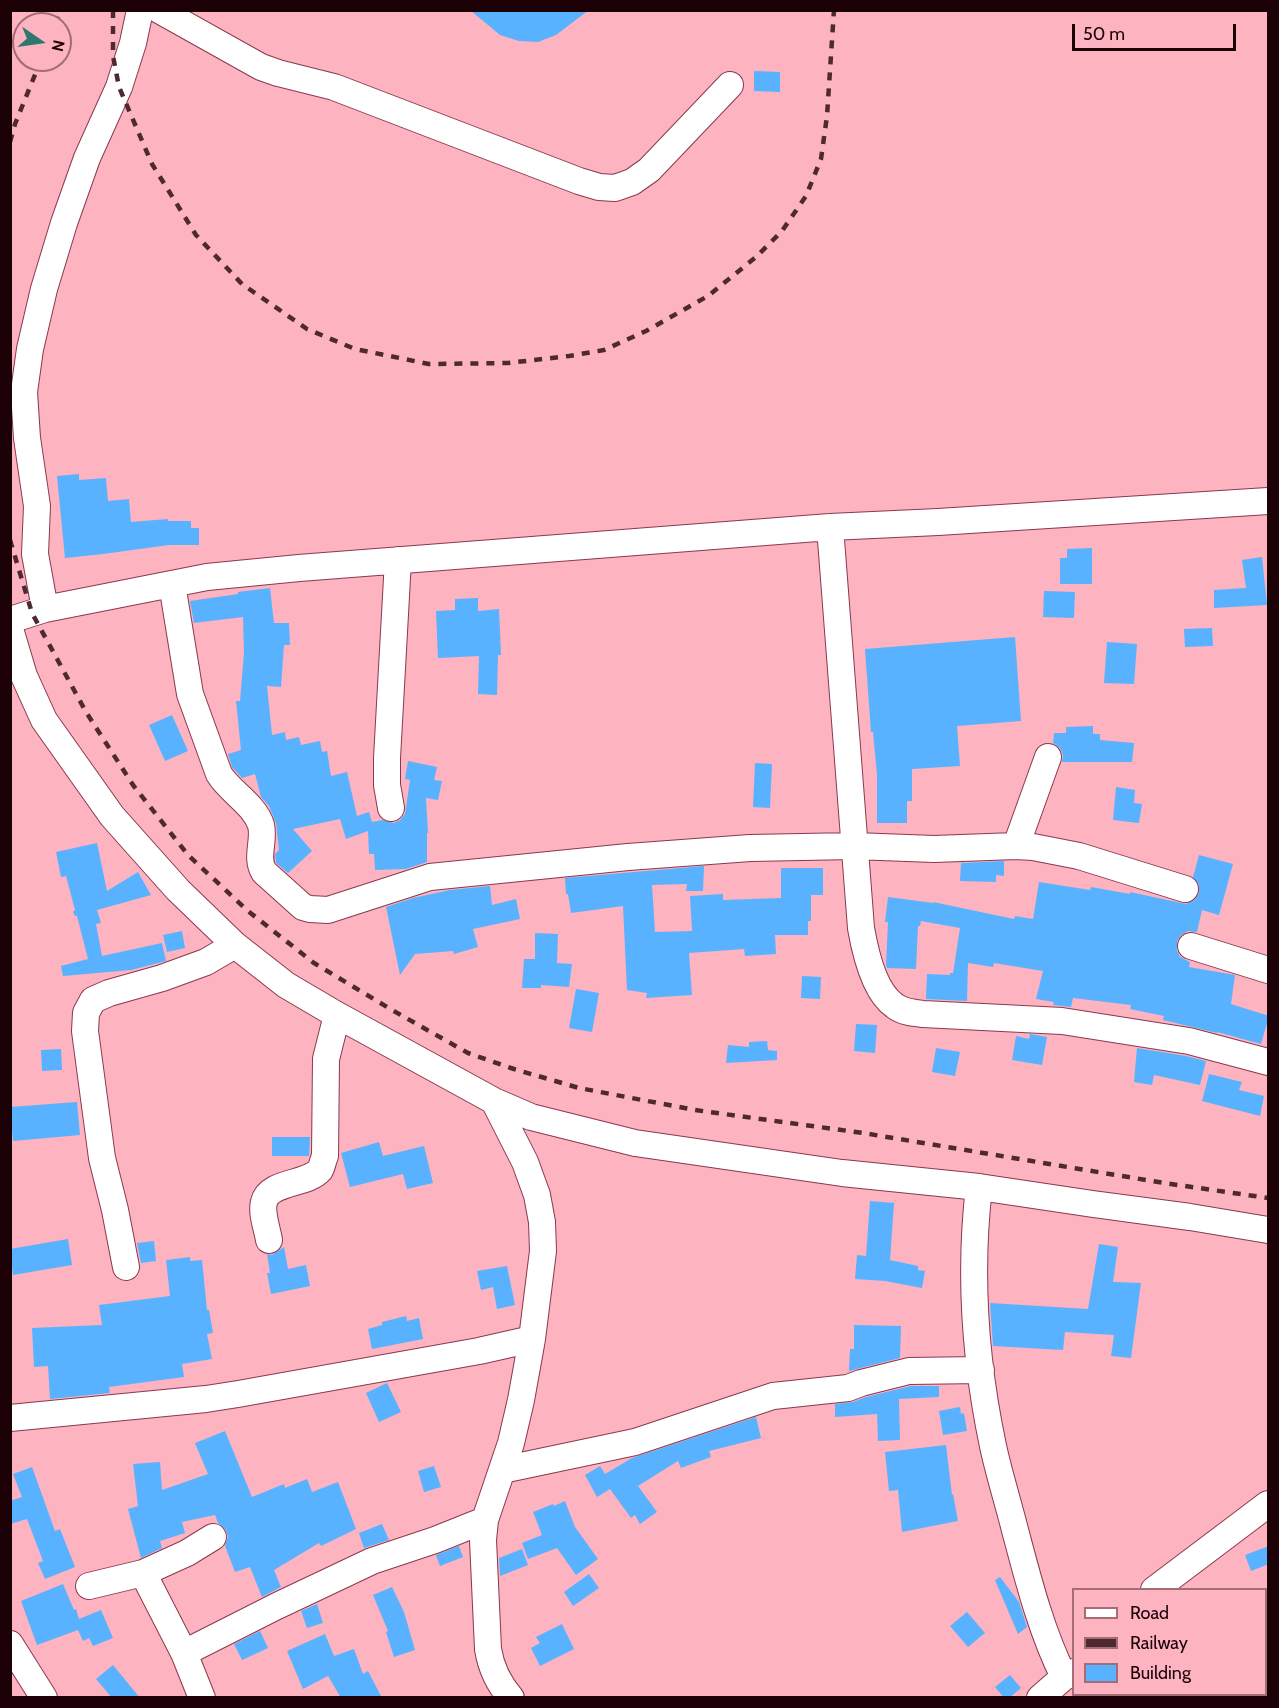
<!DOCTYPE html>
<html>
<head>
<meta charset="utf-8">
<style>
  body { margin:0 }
  #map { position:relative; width:1279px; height:1708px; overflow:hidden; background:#fdb3c0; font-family:Cabin,sans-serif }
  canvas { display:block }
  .frame { position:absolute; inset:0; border:12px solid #1c0107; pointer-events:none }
  .legend { position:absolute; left:1072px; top:1588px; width:195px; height:108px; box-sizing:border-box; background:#fdb3c0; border:2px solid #a36c76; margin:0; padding:8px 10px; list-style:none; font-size:18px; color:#1c0107 }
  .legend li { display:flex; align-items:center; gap:12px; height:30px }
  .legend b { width:30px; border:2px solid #a36c76 }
  .north { position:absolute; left:12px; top:12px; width:60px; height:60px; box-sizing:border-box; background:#fdb3c0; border:2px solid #a36c76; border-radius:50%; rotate:103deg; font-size:16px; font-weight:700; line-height:24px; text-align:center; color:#1c0107 }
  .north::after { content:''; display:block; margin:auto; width:21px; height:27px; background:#2f7770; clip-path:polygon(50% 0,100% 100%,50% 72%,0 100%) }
  .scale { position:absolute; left:1072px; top:24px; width:164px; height:27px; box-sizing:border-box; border:3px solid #1c0107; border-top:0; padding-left:8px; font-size:18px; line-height:21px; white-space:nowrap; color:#1c0107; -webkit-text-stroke:4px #fdb3c0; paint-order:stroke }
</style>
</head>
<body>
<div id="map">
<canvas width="1279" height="1708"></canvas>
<div class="frame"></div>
<ul class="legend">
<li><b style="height:8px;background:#fff"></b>Road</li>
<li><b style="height:8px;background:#4e2930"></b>Railway</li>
<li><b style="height:16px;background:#59b2ff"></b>Building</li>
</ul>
<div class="north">N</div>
<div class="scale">50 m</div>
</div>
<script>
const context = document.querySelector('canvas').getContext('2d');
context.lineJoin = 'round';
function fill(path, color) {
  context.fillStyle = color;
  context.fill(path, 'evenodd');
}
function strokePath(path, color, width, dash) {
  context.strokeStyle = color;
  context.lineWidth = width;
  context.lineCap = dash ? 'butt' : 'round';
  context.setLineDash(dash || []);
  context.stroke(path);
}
fill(new Path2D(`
  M470 10H589L556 35 538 42 519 41 500 35Z
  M754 71 780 72V92L754 91Z
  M79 474V480L106 478 108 501 129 499 131 522 168 519V521H191V528H199V545H169L103 554 65 558 57 476Z
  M1092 548V584H1060V558H1067V549Z
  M1262 557 1267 605 1214 608V590L1246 588 1242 560Z
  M270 588 274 623H289L290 645H284L281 687 267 686 272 735 285 732 286 740 299 737 301 745 320 741 322 752 327 751 331 776 347 772 357 816 369 812 372 822 383 820 394 823 400 820 405 814 410 780 405 779 408 761 437 767 434 780 442 781 438 800 426 798 428 833H427V862L406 869 375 870 374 854H369L368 831 346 839 340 819 293 829 312 851 288 873 276 863 275 854 279 850 276 823 269 806 261 797 255 774 242 778 232 767 228 754 241 750 236 701H240L244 653 243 617 194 623 190 601 238 594V592Z
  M1044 591 1075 592 1074 618 1043 617Z
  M478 598V611L499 609 501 655H498L497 695 478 694 479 656 438 658 436 611 455 610V599Z
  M1212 628 1213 646 1185 647 1184 629Z
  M1015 637 1021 721 957 726 960 766 912 769V801H907V823H877V775L873 732H871L865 649Z
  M1107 642 1137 644 1134 684 1104 683Z
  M172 715 188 751 165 761 149 725Z
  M1093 726V734H1100V740L1134 743 1132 762H1062L1063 755 1060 748 1053 743 1054 733H1066V727Z
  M755 763 772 764 770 808 753 807Z
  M1116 787 1135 790 1134 803 1142 804 1139 823 1113 820Z
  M97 843 107 891 138 872 151 895 97 910 101 923 96 924 102 956 162 943 166 961 131 970 63 976 61 966 88 959 77 916H75L73 912 75 910 66 876 61 877 56 852Z
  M1199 855 1233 864 1219 915 1202 910 1197 932 1188 931 1181 935 1177 941V950L1180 957 1190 962 1189 967 1235 975 1231 1004 1269 1016 1261 1044 1217 1032V1033L1163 1020 1164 1016 1130 1009 1131 1005 1073 998 1071 1007 1053 1005 1054 1002 1036 999 1043 971 994 963 993 967 968 963 967 1001 926 999 927 974 950 975V973H953L960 928 921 921 920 926H918L916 969 887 968 886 965 888 922H885L888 897 933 903V902L1014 919 1015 916 1033 919 1039 882 1090 890 1091 887 1130 894V892L1186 904 1195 900 1199 893V885L1193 877Z
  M1004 861V876L996 875V882L960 881 961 863Z
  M704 866 703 891H686L687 884 652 885 655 932 692 931 690 896 723 894V900L781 898V868H823V895H811V921H808V935H775L776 954 745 956 744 949 689 953 692 995 646 998 647 993 627 990 623 906 571 913 568 894H566L565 878Z
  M490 886 492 905 516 899 520 919 473 929 478 947 454 954 453 951 415 954 400 975 386 907 413 898 450 890Z
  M182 931 185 948 167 952 163 935Z
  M535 933 558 934 557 963 572 964 569 987 541 985V988H522L524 959H535Z
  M802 976 821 977 820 999 801 998Z
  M576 989 599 993 592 1032 569 1028Z
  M856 1024 877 1025 875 1053 854 1051Z
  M1030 1034 1047 1037 1042 1065 1012 1060 1016 1036 1029 1039Z
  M767 1041 768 1050 777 1051V1060L726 1063 728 1045 749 1047V1042Z
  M936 1048 960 1052 955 1076 932 1072Z
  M1137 1048 1186 1056 1206 1061 1200 1085 1154 1075 1152 1085 1134 1082Z
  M61 1049 62 1070 42 1071 41 1050Z
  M1209 1074 1242 1082 1239 1090 1264 1096 1260 1116 1202 1101Z
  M77 1102 80 1135 13 1141 10 1107Z
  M272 1137H310L309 1156H272Z
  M379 1142 383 1156 424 1146 433 1183 407 1189 403 1174 350 1187 341 1153Z
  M870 1201 894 1203 890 1260 918 1266V1270L925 1271 922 1288 885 1281 855 1279 857 1255 866 1256Z
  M68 1239 72 1265 13 1275 10 1249Z
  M154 1241 156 1261 141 1263 137 1243Z
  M1099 1244 1118 1247 1113 1282 1141 1283 1131 1358 1111 1356 1114 1335 1065 1332 1063 1350 993 1346 990 1303 1088 1309Z
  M284 1247 288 1269 306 1265 310 1286 271 1294 267 1273H270L267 1254 272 1255Z
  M190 1257V1261L202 1260 207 1310H209L213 1333 207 1334 212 1359 182 1364 184 1377 109 1387 110 1393 50 1399 48 1366 34 1367 32 1328 102 1325 99 1305 170 1296 166 1260Z
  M507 1266 515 1305 497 1309 493 1287 481 1290 477 1271Z
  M406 1316 407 1321 419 1318 423 1339 372 1349 368 1329 382 1325V1322Z
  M854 1325 901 1326 900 1358 849 1371 850 1349H854Z
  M387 1383 401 1412 379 1422 366 1393Z
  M911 1386H939V1397L899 1399 900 1440 878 1441 877 1414 835 1417V1404L853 1402 866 1397Z
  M960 1407 961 1414 964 1413 967 1431 943 1435 939 1411Z
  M756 1417 761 1438 709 1451 711 1457 681 1468 678 1461 638 1486 657 1512 640 1524 635 1515 631 1518 610 1489 597 1497 585 1475 600 1466 605 1474 632 1458Z
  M225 1431 252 1497 284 1484 285 1488 307 1479 312 1492 338 1482 356 1529 321 1546 319 1543 274 1570 281 1587 262 1597 250 1567 235 1572 225 1546 228 1537 226 1530 218 1523 215 1515 182 1522 185 1533 160 1541 162 1548 141 1558 128 1509 138 1506 133 1464 160 1462 162 1490 208 1474 195 1443Z
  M946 1445 952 1495 953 1494 958 1521 902 1532 898 1490 889 1491 885 1452Z
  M434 1466 441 1487 424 1492 418 1471Z
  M32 1467 55 1531 60 1529 75 1567 45 1579 38 1563 43 1561 27 1519 10 1524V1501L22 1497 13 1474Z
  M565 1501 575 1527 598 1559 576 1575 557 1548 528 1559 522 1543 542 1535 533 1512 553 1504 554 1506Z
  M382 1524 389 1540 364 1548 359 1533Z
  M459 1546 463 1557 440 1566 436 1555Z
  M1269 1546V1564L1251 1571 1245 1555Z
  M522 1549 528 1565 500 1576 499 1558Z
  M589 1574 599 1588 573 1606 564 1592Z
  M1000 1577 1019 1602 1027 1627 1018 1634 995 1580Z
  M63 1584 74 1610 76 1609 79 1619 101 1610 113 1638 93 1646 89 1638 83 1641 78 1630 37 1645 21 1601Z
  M392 1587 404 1612 415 1650 394 1657 386 1632 388 1631 373 1595Z
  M317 1604 323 1623 307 1628 301 1611Z
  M967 1612 985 1633 968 1647 950 1626Z
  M562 1624 574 1649 540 1666 531 1648 540 1643 536 1637Z
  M260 1631 268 1648 242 1660 234 1644Z
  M325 1634 334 1656 354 1649 363 1674 368 1671 382 1698H341L328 1676 303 1689 287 1651Z
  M113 1665 140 1698H112L96 1679Z
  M1010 1675 1021 1688 1009 1698H1004L995 1687Z`), '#59b2ff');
const minor = new Path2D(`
  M159 10 261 67 278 73 334 87 579 181 599 187 615 188 632 182 649 170 730 85
  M830 527 861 928C865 951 874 992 895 1006 903 1012 913 1013 923 1014L1062 1021 1189 1041 1268 1062
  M172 584 190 694 219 774C230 792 254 804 261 825 265 841 255 857 264 872L303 907 310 909 328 910 430 877 628 857 750 848 854 846 934 849 1016 846 1033 847 1079 856 1185 889
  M45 609 35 554 37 506 27 438 24 392 30 349 44 289 64 223 87 158 119 87 133 43 140 10
  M10 620 45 609 207 577 299 568 830 527 938 522 1268 501
  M10 629 24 676 44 720 112 816 178 890 235 945 286 985 337 1015 494 1101 531 1117 635 1143 842 1173 979 1187 1093 1204 1190 1217 1268 1230
  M391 808 387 785V758L398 560
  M1016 846 1048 757
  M1191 946 1268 970
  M494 1101 525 1162 537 1195 542 1222 543 1251 532 1339 521 1400 511 1443 485 1520 483 1540 488 1649C491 1668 498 1683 511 1698
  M979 1187C969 1273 975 1361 993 1446 999 1474 1008 1502 1015 1530 1028 1579 1041 1631 1064 1677
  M269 1240C267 1228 261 1213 264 1202 269 1181 307 1185 320 1170 322 1167 323 1160 325 1156L326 1059 337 1015
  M126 1267 115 1210 102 1158 85 1031 86 1013 93 1000 109 993 162 978 206 962 235 945
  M10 1418 206 1399 238 1394 479 1351 532 1339
  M502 1470 635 1442 773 1396 848 1388 861 1383 909 1371 981 1370
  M143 1573 184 1653 202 1698
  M89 1586 143 1573 187 1553 213 1537
  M1154 1590 1268 1504
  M1266 1607H1268
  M10 1644 44 1698
  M184 1653 277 1606 372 1561 435 1540 485 1520
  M1040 1698 1064 1677 1074 1672`);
strokePath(minor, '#89394d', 28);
strokePath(minor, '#fff', 26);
strokePath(new Path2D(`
  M113 10V56L119 87 152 164 196 235 242 284 307 329 355 349 429 364 508 363 569 356 604 350 646 331 708 296 756 257 782 231 806 196 821 159 827 116 834 10
  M55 24 61 10
  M10 142 15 124 41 60
  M10 540 32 613 86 712 133 785 188 855 248 911 314 963 392 1010 468 1053 514 1069 579 1088 695 1110 863 1133 1164 1183 1268 1198`), '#4e2930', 4.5, [8, 8]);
</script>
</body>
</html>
